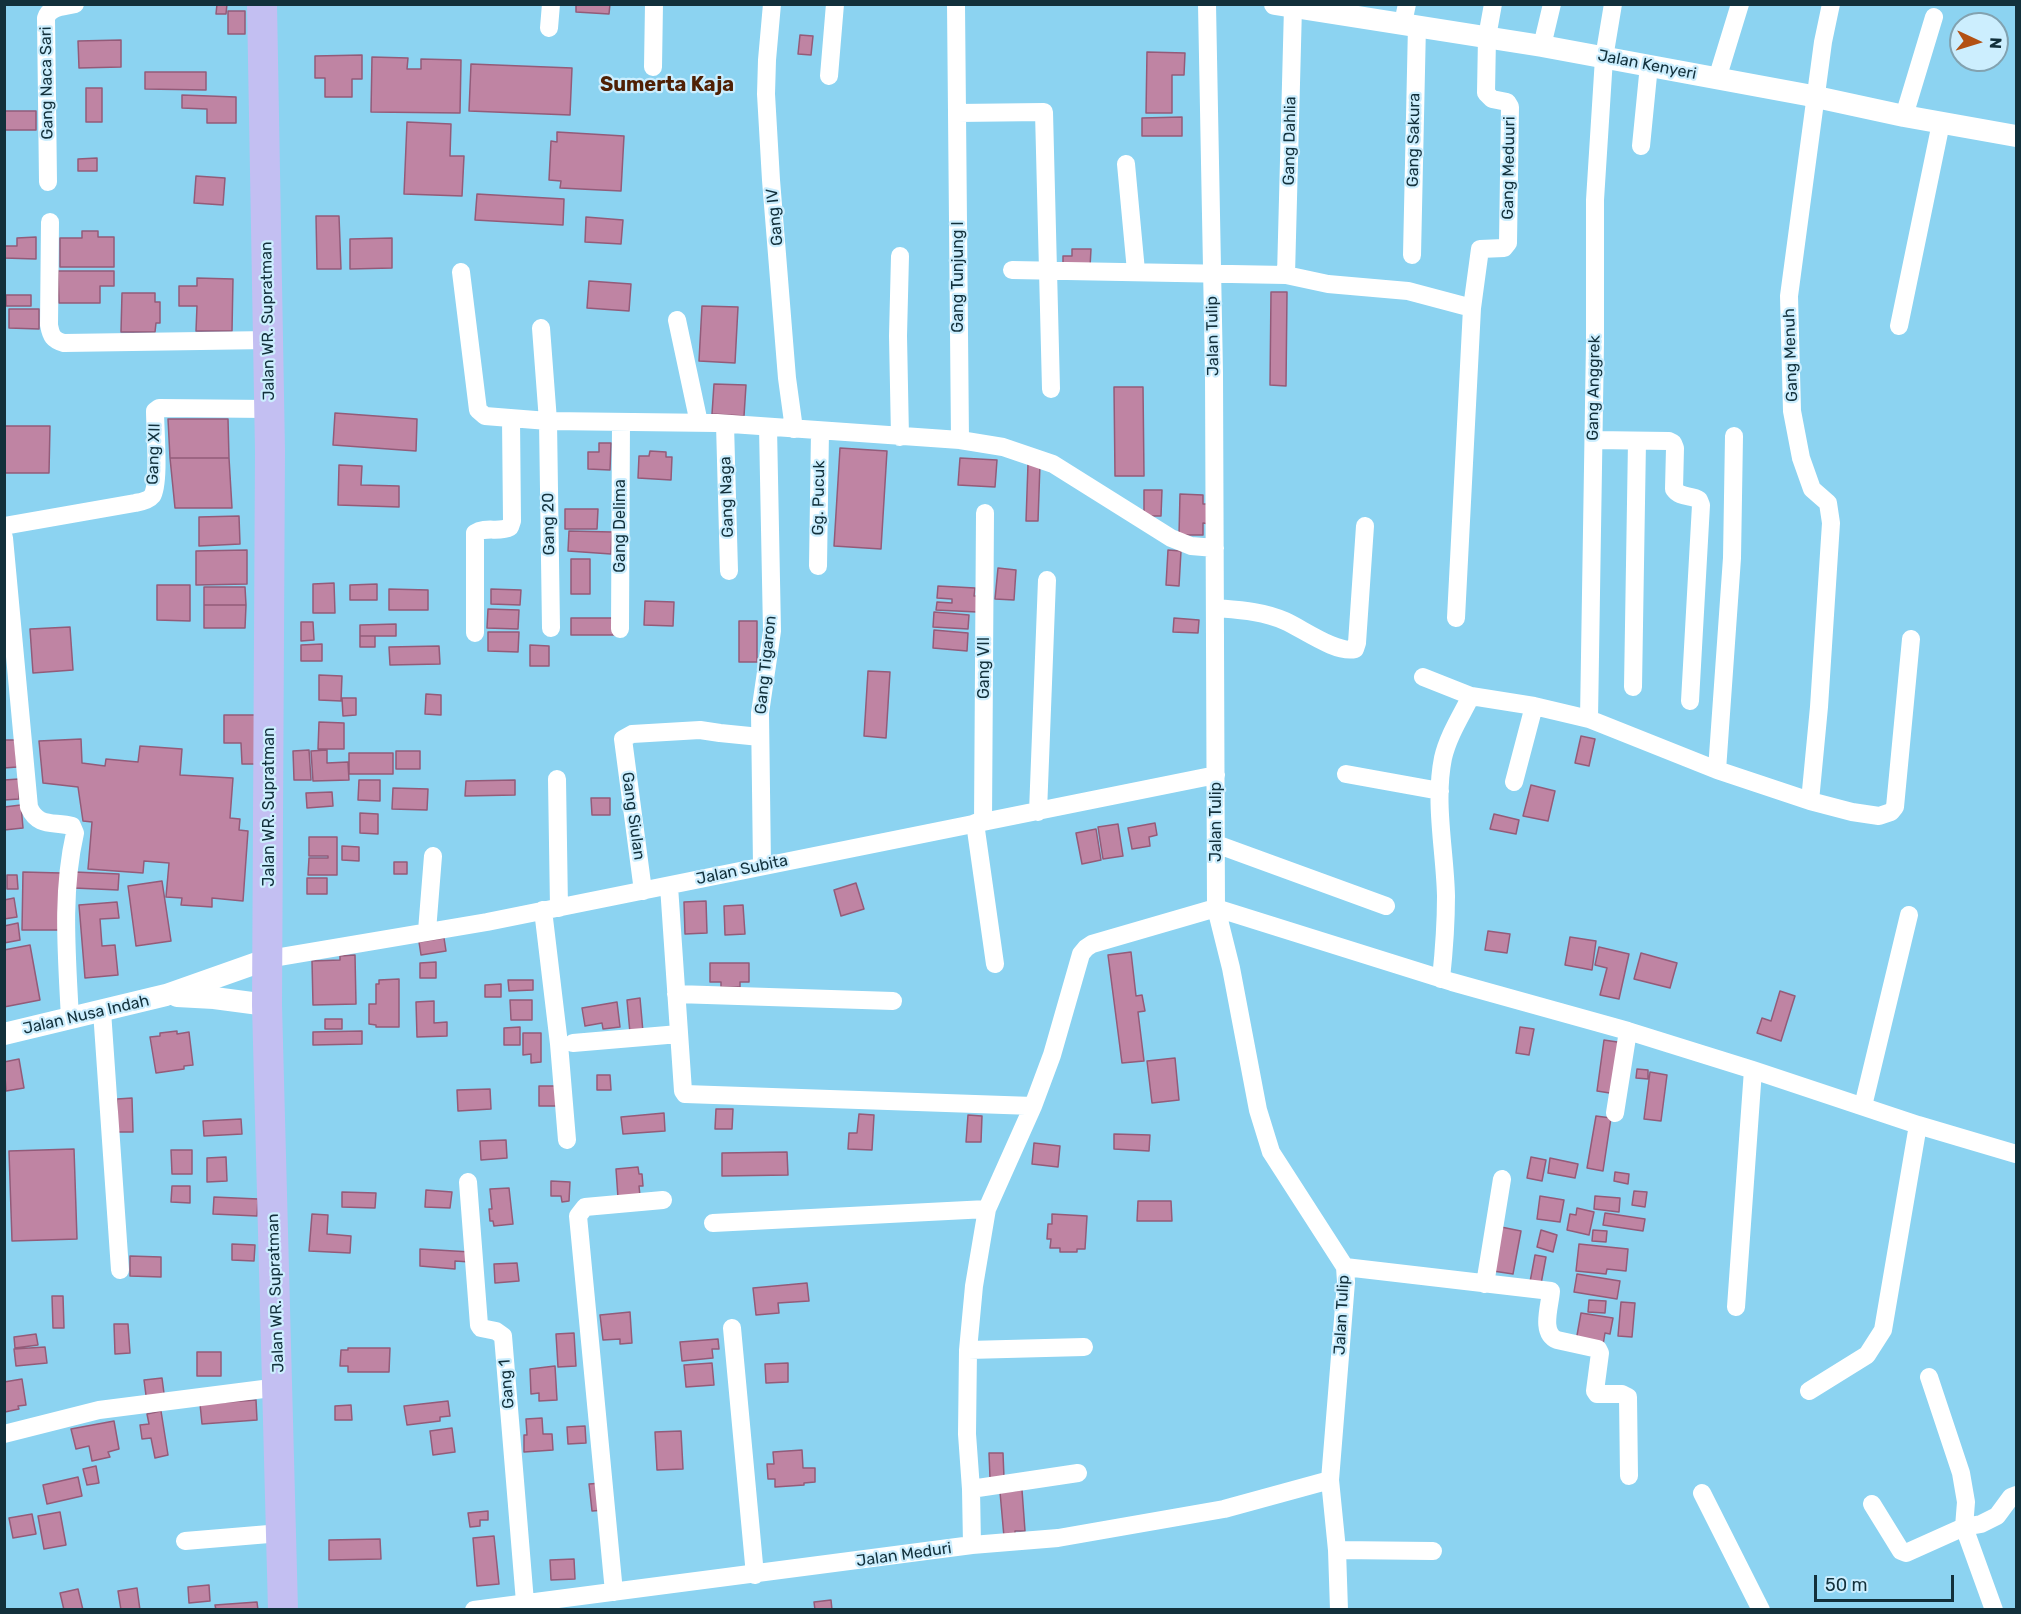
<!DOCTYPE html>
<html>
<head>
<meta charset="utf-8">
<style>
  body { margin:0 }
  #map { position:relative; width:2021px; height:1614px; overflow:hidden; background:#8cd3f1; font-family:Rubik,sans-serif }
  canvas { display:block }
  .frame { position:absolute; inset:0; border:6px solid #12303b; pointer-events:none }
  .north { position:absolute; left:1949px; top:12px; width:60px; height:60px; box-sizing:border-box; background:#cceefe; border:2px solid #82a2b0; border-radius:50%; rotate:94deg; font-size:16px; font-weight:700; line-height:24px; text-align:center; color:#12303b }
  .north::after { content:''; display:block; margin:auto; width:21px; height:27px; background:#b35114; clip-path:polygon(50% 0,100% 100%,50% 72%,0 100%) }
  .scale { position:absolute; left:1814px; top:1575px; width:140px; height:27px; box-sizing:border-box; border:3px solid #12303b; border-top:0; padding-left:8px; font-size:18px; line-height:21px; white-space:nowrap; color:#12303b; -webkit-text-stroke:4px #cceefe; paint-order:stroke }
</style>
</head>
<body>
<div id="map">
<canvas width="2021" height="1614"></canvas>
<div class="frame"></div>
<div class="north">N</div>
<div class="scale">50 m</div>
</div>
<script>
const context = document.querySelector('canvas').getContext('2d');
context.lineJoin = 'round';
function fill(path, color) {
  context.fillStyle = color;
  context.fill(path, 'evenodd');
}
function strokePath(path, color, width, dash) {
  context.strokeStyle = color;
  context.lineWidth = width;
  context.lineCap = dash ? 'butt' : 'round';
  context.setLineDash(dash || []);
  context.stroke(path);
}
function write(font, color, halo, rows, align = 'center') {
  context.font = font + ' Rubik,sans-serif';
  context.lineWidth = 4.5;
  context.setLineDash([]);
  context.textBaseline = 'middle';
  context.strokeStyle = halo;
  context.fillStyle = color;
  for (const [text, x, y, turn = 0] of rows) {
    context.save();
    context.translate(x, y);
    context.rotate((+turn || 0) * Math.PI / 180);
    context.textAlign = isNaN(turn) ? turn : align;
    if (halo) context.strokeText(text, 0, 0);
    context.fillText(text, 0, 0);
    context.restore();
  }
}
const building = new Path2D(`
  M217 4H227L226 14H216Z
  M576 4H610L609 14 576 12Z
  M228 11H245V34H228Z
  M800 35 813 36 811 55 798 54Z
  M121 40V67L79 68 78 41Z
  M1147 52 1185 53 1184 75H1172V113H1146Z
  M362 55V79H352V97H325V78H315V56Z
  M372 57 408 58 407 69H421V59L461 60 460 113 371 112Z
  M471 64 572 68 570 115 469 111Z
  M145 72H206V90L145 89Z
  M86 88H102V122H86Z
  M182 95 236 97V123H207V109L182 108Z
  M4 111H36V130H4Z
  M1182 117V136H1142V118Z
  M407 122 451 124 450 156H464L462 196 404 194Z
  M557 132 624 136 621 191 560 188 561 181 549 180 551 141 557 142Z
  M97 158V171H78V159Z
  M196 176 225 178 223 205 194 203Z
  M477 194 564 199 563 225 475 220Z
  M316 216H339L341 269H317Z
  M586 217 623 220 621 244 585 242Z
  M82 231H98V237H114V267H60V238H82Z
  M36 237V259L4 258V246H17V238Z
  M392 238V268L350 269V239Z
  M1072 249H1091L1090 267 1063 266V256H1072Z
  M58 271H114V286H100V303H59Z
  M197 278 233 279 232 331H196L197 306H179V286H197Z
  M589 281 631 284 629 311 587 308Z
  M1271 292H1287L1286 386 1270 385Z
  M122 293H155V302H160V323H156L155 332H121Z
  M6 295H31V306H6Z
  M702 306 738 307 735 363 699 361Z
  M9 309H39V329L9 328Z
  M714 384 746 385 744 416 712 414Z
  M1114 387H1143L1144 476H1115Z
  M335 413 417 419 416 451 333 445Z
  M168 419H228L229 458H170Z
  M4 426H50L49 473H4Z
  M599 443H611L610 470 588 469V452H599Z
  M840 448 887 451 881 549 834 546Z
  M650 451 666 452V457H672L671 480 638 478 639 456H649Z
  M170 458H229L232 508H175Z
  M960 458 997 460 995 487 958 485Z
  M1028 464H1040L1038 521H1026Z
  M339 465 362 466 361 485 399 486V507L338 505Z
  M1144 490H1162L1161 516H1144Z
  M1180 494 1203 495V504H1209V524L1203 523V535H1179Z
  M565 509H598L597 529H565Z
  M239 516 240 544 199 546V517Z
  M569 531 612 532 611 554 568 551Z
  M247 550V584L196 585V551Z
  M1168 550 1181 551 1179 586 1166 585Z
  M571 559H590V594H571Z
  M998 568 1016 570 1014 600 995 599Z
  M334 583 335 613H313V584Z
  M377 584V600H350V585Z
  M157 585H190V621L157 620Z
  M938 586 975 588 974 596H978L977 612 936 610 937 602 952 603V599L937 598Z
  M204 587H245L246 605H204Z
  M389 589 428 590V610H389Z
  M491 589 521 590 520 605 491 604Z
  M645 601 674 602 673 626 644 625Z
  M204 605H246L245 628H204Z
  M488 609 519 610 518 629 487 628Z
  M934 612 969 615 968 629 933 627Z
  M571 618H615V635H571Z
  M1174 618 1199 620 1198 633 1173 632Z
  M739 621H757V662H739Z
  M301 622H313L314 640 301 641Z
  M396 624V636H360V625Z
  M70 627 73 670 33 673 30 629Z
  M934 630 968 633 967 651 933 648Z
  M488 632H519L518 652 488 651Z
  M360 636H375V647H360Z
  M322 644V661H301V645Z
  M530 645 549 646V666H530Z
  M439 646 440 664 390 665 389 647Z
  M868 671 890 672 886 738 864 736Z
  M319 675 342 676 341 701 319 700Z
  M426 694 441 695V715L425 714Z
  M342 698H356V715L343 716Z
  M224 715H255L256 764H242L241 743H224Z
  M319 722 344 723V749H318Z
  M1581 736 1595 739 1589 766 1575 763Z
  M81 739 82 763 105 766 106 759 138 762 140 746 182 749 180 775 233 778 230 818 240 819 239 830 248 831 243 901 212 898V907L181 905 182 898 166 897 169 863 144 861 143 873 88 869 92 822 83 821 78 787 43 783 39 741Z
  M4 740H15L17 767 4 768Z
  M309 750 311 780H294L293 751Z
  M327 750V763L348 762 349 780 313 781 311 751Z
  M396 751H420V769H396Z
  M349 753H393V774H349Z
  M19 779V799L4 800V780Z
  M359 780H380V801L358 800Z
  M515 780V795L465 796 466 781Z
  M1531 785 1555 791 1548 821 1523 816Z
  M393 788 428 789 427 810 392 809Z
  M332 792 333 806 307 808 306 793Z
  M591 798H610V815H592Z
  M21 805 23 828 4 830V807Z
  M360 813 378 814V834L360 833Z
  M1494 814 1519 820 1516 834 1490 829Z
  M1155 823 1157 835 1149 837 1150 846 1132 849 1128 828Z
  M1118 824 1123 856 1103 859 1098 827Z
  M1096 829 1101 860 1082 864 1076 833Z
  M309 837H337V875H308L309 858H328V856H309Z
  M342 846 359 847V861L342 860Z
  M394 862H407V874H394Z
  M23 872 61 873 60 930H22Z
  M75 872 119 874 118 890 74 888Z
  M7 875H17L18 889H7Z
  M307 878H327V894H307Z
  M162 881 171 941 136 946 128 886Z
  M856 883 864 909 841 916 834 890Z
  M14 898 17 917 4 919V900Z
  M706 901 707 933 685 934 684 902Z
  M117 902 119 918 100 919 102 946 115 945 118 975 85 978 79 905Z
  M743 905 745 934 725 935 724 906Z
  M18 923 20 940 4 943V926Z
  M1488 931 1510 934 1507 953 1485 950Z
  M1570 937 1596 941 1592 970 1565 965Z
  M444 938 446 951 421 955 419 942Z
  M30 945 40 1000 4 1007V950Z
  M1599 947 1629 954 1619 999 1600 995 1607 968 1595 965Z
  M1131 952 1136 996 1142 995 1145 1011 1138 1012 1144 1061 1122 1063 1108 955Z
  M1641 953 1677 963 1670 988 1634 979Z
  M355 955 356 1004 313 1005 312 961 340 960V956Z
  M436 962V978H420V963Z
  M710 963H749V982H740V987H721V982H710Z
  M399 979V1027H376V1025L369 1024V1004H376V984H379V980Z
  M508 980H533V990L509 991Z
  M501 984V997H485V985Z
  M1780 991 1795 996 1781 1041 1757 1033 1762 1018 1771 1021Z
  M640 998 643 1032 630 1033 627 1000Z
  M510 1000H532V1020H511Z
  M434 1001V1023L447 1022V1036L417 1037 416 1002Z
  M617 1002 620 1027 603 1029 602 1023 585 1026 582 1008Z
  M325 1019H342V1029H325Z
  M520 1027V1045H504V1028Z
  M1520 1027 1534 1029 1529 1055 1516 1053Z
  M177 1031V1034L189 1032 193 1065 184 1066V1069L156 1073 150 1037 160 1036V1033Z
  M362 1031V1044L313 1045V1032Z
  M523 1033H541V1062L531 1063V1054L523 1055Z
  M1604 1040 1624 1043 1616 1094 1597 1091Z
  M1175 1058 1179 1100 1152 1103 1147 1061Z
  M19 1059 24 1088 6 1091 4 1062Z
  M1637 1069 1648 1070V1079L1636 1078Z
  M1650 1072 1667 1075 1661 1121 1644 1119Z
  M597 1075H610L611 1090H597Z
  M539 1086H560V1106H539Z
  M490 1089 491 1109 458 1111 457 1090Z
  M132 1098 133 1132H117V1099Z
  M716 1109H733L732 1129H715Z
  M664 1113 665 1131 623 1134 621 1117Z
  M859 1114 874 1115 872 1150 848 1149 849 1133H857Z
  M968 1115 982 1116 981 1142H966Z
  M1596 1116 1611 1118 1603 1171 1587 1168Z
  M241 1119 242 1134 204 1136 203 1121Z
  M1114 1134 1150 1135 1149 1151 1114 1149Z
  M506 1140 507 1158 481 1160 480 1141Z
  M1034 1143 1060 1146 1058 1167 1032 1164Z
  M74 1149 77 1239 12 1241 9 1151Z
  M171 1150H192V1174H172Z
  M787 1152 788 1175 722 1176V1153Z
  M226 1157 227 1181 207 1182V1158Z
  M1531 1157 1546 1160 1542 1181 1527 1178Z
  M1550 1158 1578 1164 1575 1178 1548 1173Z
  M638 1167 639 1174H642L643 1186H639L640 1196 618 1198 616 1169Z
  M1615 1172 1629 1174 1628 1184 1614 1181Z
  M551 1181 570 1182 569 1201 562 1202 561 1196H551Z
  M172 1186H190V1203L171 1202Z
  M509 1188 513 1224 494 1226 493 1221H490L489 1209H492L490 1189Z
  M426 1190 452 1192 450 1208 425 1207Z
  M1634 1191 1647 1192 1645 1207 1632 1205Z
  M342 1192 376 1193 375 1208 342 1207Z
  M1540 1196 1564 1200 1560 1222 1537 1219Z
  M1595 1196 1620 1198 1619 1212 1594 1209Z
  M214 1197 258 1199 257 1216 213 1214Z
  M1138 1201H1171L1172 1221H1137Z
  M1577 1208 1594 1212 1589 1235 1567 1230 1570 1214 1576 1215Z
  M1605 1213 1645 1219 1643 1231 1603 1225Z
  M312 1214 328 1215 327 1234 351 1236 350 1253 309 1251Z
  M1052 1214 1087 1216 1085 1249H1077V1252H1060V1248H1050L1051 1239H1047L1048 1224H1052Z
  M1501 1227 1521 1231 1513 1274 1493 1271Z
  M1541 1230 1557 1235 1553 1252 1537 1247Z
  M1593 1230 1607 1231 1606 1242 1592 1241Z
  M232 1244 255 1245 254 1261 232 1260Z
  M1579 1244 1628 1249 1626 1271 1607 1269 1606 1274 1576 1271Z
  M420 1249 471 1252 470 1262 455 1261V1269L420 1266Z
  M1535 1255 1546 1257 1541 1284 1530 1282Z
  M130 1256 161 1257V1277L130 1276Z
  M517 1263 519 1281 495 1283 494 1264Z
  M1577 1274 1620 1281 1617 1299 1574 1292Z
  M807 1283 809 1301 778 1303 779 1313 756 1315 753 1288Z
  M52 1296H63L64 1328H53Z
  M1589 1300 1606 1301 1605 1313 1588 1312Z
  M1621 1302 1635 1303 1632 1337 1618 1336Z
  M630 1312 632 1343 620 1344V1339L603 1340 600 1315Z
  M1581 1313 1613 1318 1610 1334 1605 1333 1603 1345 1576 1341Z
  M114 1324H128L130 1353 115 1354Z
  M574 1333 576 1366 558 1367 556 1334Z
  M36 1334 38 1345 15 1348 14 1337Z
  M718 1339 719 1349H712L713 1358 682 1361 680 1342Z
  M45 1347 47 1363 16 1366 14 1349Z
  M348 1348H390L389 1372H348V1366H340L341 1350H348Z
  M197 1352H221V1376H197Z
  M712 1363 714 1385 686 1387 684 1365Z
  M788 1363V1382L766 1383 765 1364Z
  M555 1366 557 1400 539 1401V1393L531 1394 530 1369Z
  M162 1378 165 1401 147 1403 144 1380Z
  M22 1379 26 1405 18 1406 19 1409 5 1412 4 1382Z
  M256 1400 257 1420 202 1424 200 1404Z
  M448 1401 450 1416 440 1417V1421L407 1425 404 1406Z
  M351 1405 352 1420H335V1406Z
  M161 1411 168 1455 155 1458 151 1438 142 1439 140 1425 149 1424 147 1414Z
  M542 1418 543 1434H552L553 1450 524 1452V1435H527L526 1419Z
  M114 1421 119 1449 108 1452 110 1457 92 1461 89 1446 76 1449 71 1429Z
  M585 1426 586 1443 568 1444 567 1427Z
  M452 1428 455 1452 433 1455 430 1431Z
  M681 1431 683 1469 657 1470 655 1432Z
  M802 1450 803 1468H815V1482L804 1483V1485L775 1487V1479H768L767 1464H774L773 1452Z
  M989 1453H1003L1004 1478H990Z
  M96 1466 99 1483 87 1485 83 1469Z
  M78 1477 82 1496 47 1504 43 1485Z
  M602 1483 605 1510 592 1511 589 1484Z
  M1022 1490 1025 1531H1015V1536L1004 1537 1000 1492Z
  M488 1511V1520H480V1526L470 1527 468 1513Z
  M60 1512 66 1545 44 1549 38 1516Z
  M32 1514 36 1534 13 1538 9 1518Z
  M494 1536 499 1584 477 1586 473 1538Z
  M380 1539 381 1559 329 1560V1540Z
  M574 1559 575 1579 551 1580 550 1560Z
  M209 1585 210 1601 189 1603 188 1587Z
  M137 1588 140 1610H121L118 1591Z
  M78 1589 83 1610H64L60 1593Z
  M831 1600 832 1610H815L814 1602Z
  M257 1602 258 1610H216L215 1605Z`);
fill(building, '#bf84a3');
strokePath(building, '#935b79', 1.5);
strokePath(new Path2D(`
  M772 4 767 60 766 94 771 180 787 378 794 429
  M956 4 960 440
  M1207 4 1214 373 1216 908 1231 968 1258 1110 1271 1152 1345 1267 1346 1282 1330 1480 1337 1550 1339 1610
  M1403 23 1407 4
  M549 28 551 4
  M1542 46 1552 4
  M653 67 654 4
  M829 76 835 4
  M1717 79 1740 4
  M957 113 1044 112 1051 389
  M1904 116 1934 17
  M1641 146 1649 65
  M1126 164 1136 271
  M48 182 46 18C50 6 64 7 75 4
  M50 222 49 325C51 336 53 340 64 343L269 340
  M1412 255 1417 25
  M1012 270 1286 275 1328 284 1408 291 1472 308 1456 618
  M461 272 478 410 485 416 548 421 717 423 960 440 1003 447 1053 464 1171 538 1191 546 1215 548
  M1286 275 1293 7
  M1472 308 1480 249 1504 248 1508 243 1510 107 1507 102 1492 99 1486 93 1487 37 1493 4
  M677 320 699 423
  M1899 326 1941 123
  M541 328 548 421 551 628
  M725 424 729 571
  M900 437 898 336 900 256
  M1594 440 1669 441 1673 443 1675 448 1674 489C1681 499 1691 494 1699 500L1701 505 1690 701
  M4 526 135 503C140 502 148 501 152 496 160 484 155 428 155 411L159 408 269 409
  M4 538 29 807C38 828 54 821 72 826L75 833C61 894 67 956 70 1019
  M818 566 820 431
  M1215 608C1239 610 1263 611 1285 621 1303 629 1337 654 1355 649L1357 643 1365 526
  M620 629 621 422
  M475 633V533C486 526 499 533 510 527L512 521 511 419
  M1423 677 1471 696 1534 706 1589 719 1717 770 1810 801 1852 812 1879 816 1891 812 1895 807 1911 639
  M1633 687 1637 441
  M1589 719 1595 342V200L1604 58 1613 4
  M1717 770 1732 558 1734 436
  M1346 774 1440 791
  M557 779 559 908
  M1514 782 1534 706
  M1810 801 1819 707 1831 523 1828 503 1812 489 1801 458 1792 411 1789 296 1823 42 1831 4
  M1038 812 1047 580
  M983 822 985 513
  M975 823 995 964
  M1216 844 1386 906
  M762 866 760 713 772 631 768 427
  M669 886 683 1091 685 1094 1033 1106
  M643 891 623 739 632 734 700 730 720 733 760 737
  M543 910 559 1044 567 1140
  M427 931 433 856
  M268 959 487 922 1216 775
  M1441 979C1444 951 1446 924 1446 896 1445 851 1434 803 1443 758 1448 736 1461 716 1471 696
  M676 994 893 1001
  M102 1011 120 1270
  M573 1043 679 1034
  M1863 1106 1909 915
  M1615 1113 1628 1031
  M468 1182 479 1325 481 1328 496 1331 503 1336 525 1602
  M713 1223 987 1209
  M1345 1267 1551 1291C1550 1306 1540 1333 1557 1340L1598 1349 1600 1353 1595 1391 1597 1394H1622L1628 1397 1629 1476
  M1485 1284 1502 1179
  M1736 1307 1753 1070
  M732 1328 755 1575
  M968 1350 1084 1347
  M1929 1377 1961 1473 1966 1502 1964 1527 1994 1610
  M1809 1391 1867 1355 1883 1330 1918 1125
  M4 1434 99 1410 279 1387
  M971 1489 1078 1473
  M1702 1493 1761 1610
  M1872 1504 1901 1551 1906 1553 1964 1527 1981 1524 1997 1516 2011 1497 2016 1495
  M185 1541 281 1533
  M972 1545 971 1489 967 1434 968 1350 974 1286 987 1209 1033 1106 1052 1055 1081 954 1086 948 1092 944 1216 908 1452 982 1628 1031 1753 1070 1918 1125 2016 1154
  M1337 1550 1433 1551
  M614 1592 578 1216 585 1207 663 1200
  M474 1610 972 1545 1058 1538 1224 1509 1330 1480`), '#fff', 18);
strokePath(new Path2D(`
  M1275 4 1542 46 1807 95 1904 116 2016 136
  M177 996 214 998 267 1005
  M4 1034 166 995 268 959`), '#fff', 22);
strokePath(new Path2D(`
  M262 4 270 451 267 1005 283 1610`), '#c3bff2', 30);
write('16px', '#12303b', '#cceefe', [
  ["Jalan Kenyeri",1647,65,11],
  ["Gang Naca Sari",47,83,-91],
  ["Gang Sakura",1414,140,-89],
  ["Gang Dahlia",1290,141,-89],
  ["Gang Meduuri",1509,168,-89],
  ["Gang IV",775,217,-96],
  ["Gang Tunjung I",958,277,-90],
  ["Jalan WR. Supratman",268,321,-91],
  ["Jalan Tulip",1213,336,-91],
  ["Gang Menuh",1791,355,-92],
  ["Gang Anggrek",1594,388,-89],
  ["Gang XII",154,454,-88],
  ["Gang Naga",727,497,-92],
  ["Gg. Pucuk",819,498,-89],
  ["Gang 20",549,524,-91],
  ["Gang Delima",620,526,-90],
  ["Gang Tigaron",766,665,-84],
  ["Gang VII",984,668,-90],
  ["Jalan WR. Supratman",269,807,-90],
  ["Gang Siulan",633,816,82],
  ["Jalan Tulip",1216,822,-90],
  ["Jalan Subita",742,870,-12],
  ["Jalan Nusa Indah",86,1015,-13],
  ["Jalan WR. Supratman",276,1293,-92],
  ["Jalan Tulip",1342,1315,-87],
  ["Gang 1",507,1384,-95],
  ["Jalan Meduri",904,1555,-8]
]);
write('bold 20px', '#4f2004', '#cceefe', [
  ["Sumerta Kaja",667,85]
]);
</script>
</body>
</html>
